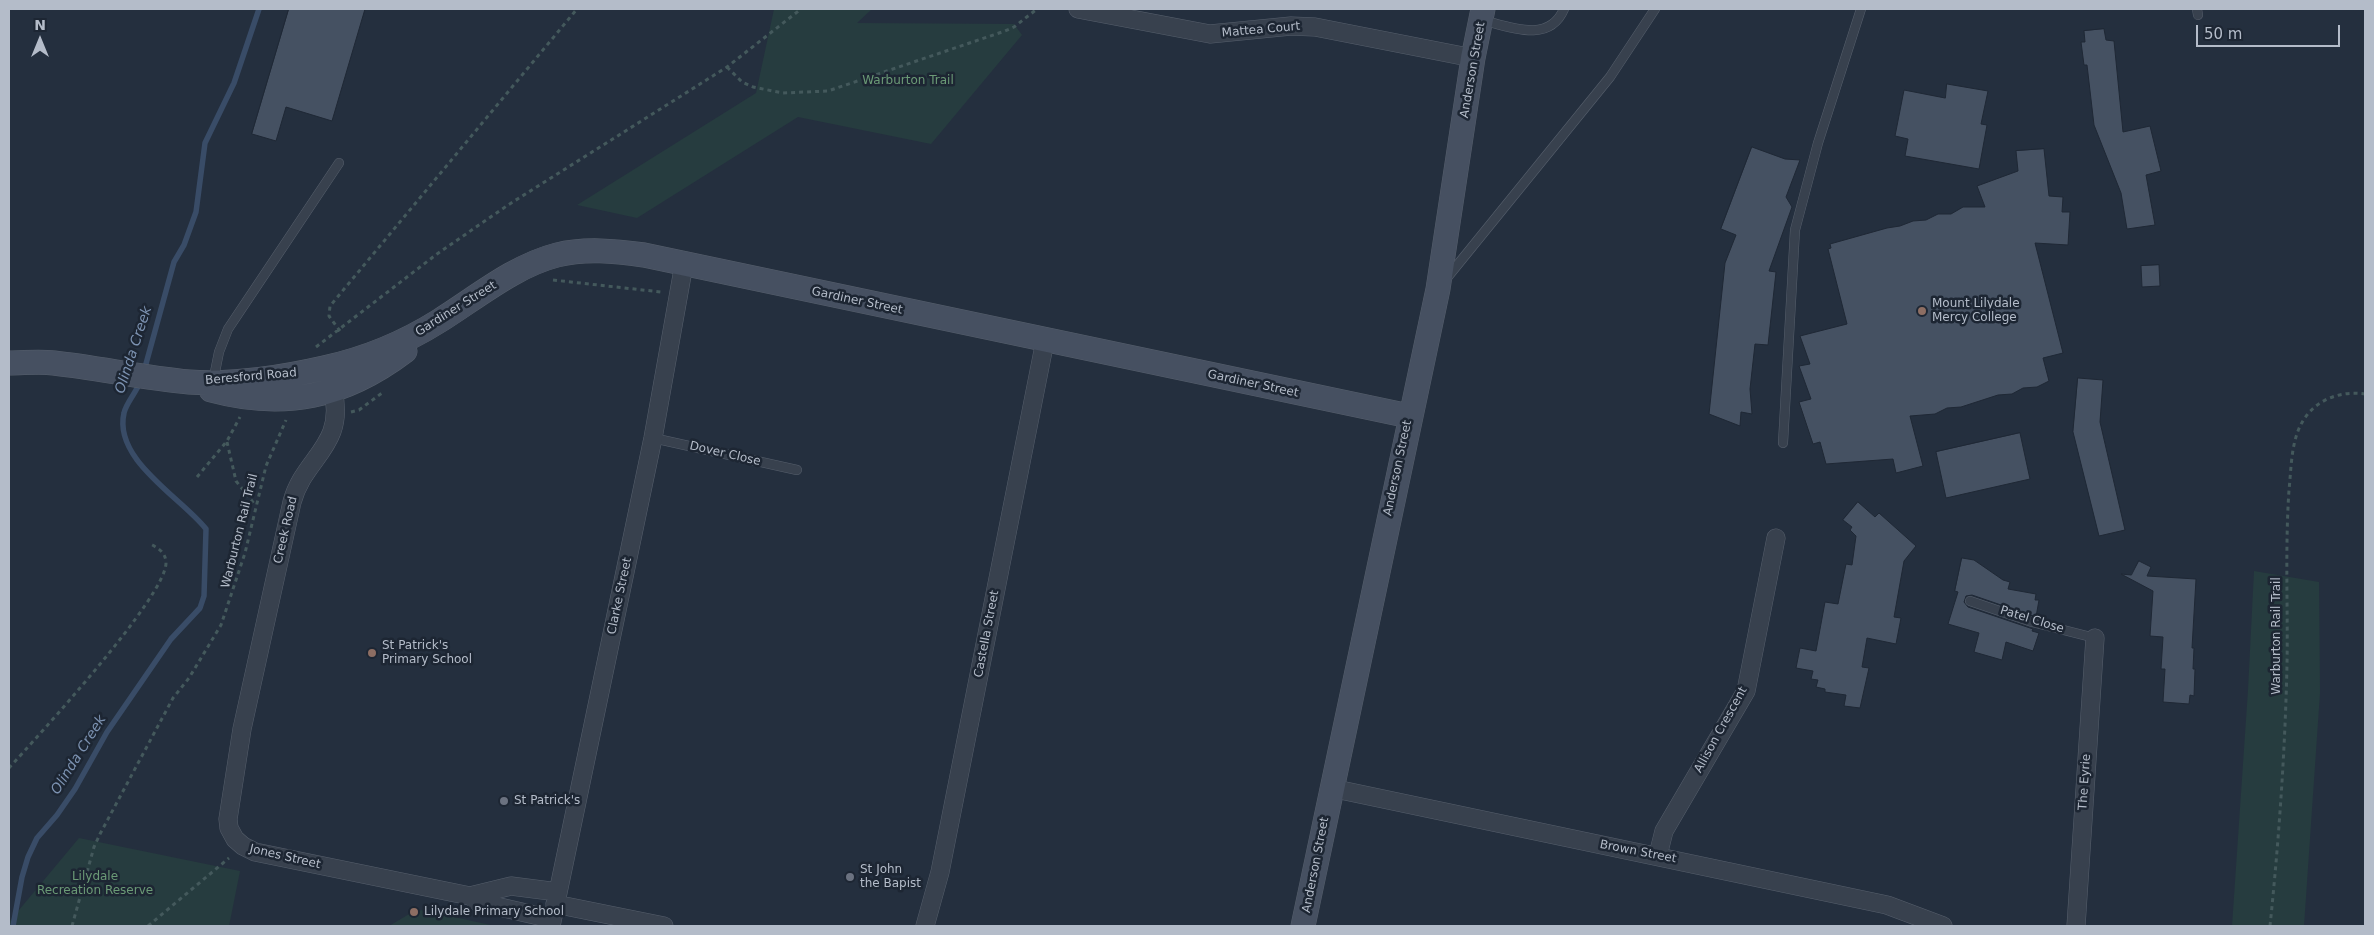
<!DOCTYPE html>
<html>
<head>
<meta charset="utf-8">
<style>
  body { margin:0 }
  #map { position:relative; width:2374px; height:935px; overflow:hidden; background:#242f3e; font-family:"DejaVu Sans",sans-serif }
  canvas { display:block }
  .frame { position:absolute; inset:0; border:10px solid #b4bcc9; pointer-events:none }
  .north { position:absolute; left:15px; top:15px; width:50px; height:50px; -webkit-text-stroke:4px #1d2633; paint-order:stroke; rotate:0deg; font-size:14px; font-weight:700; line-height:20px; text-align:center; color:#b4bcc9 }
  .north::after { content:''; display:block; margin:auto; width:18px; height:22px; background:#b4bcc9; clip-path:polygon(50% 0,100% 100%,50% 72%,0 100%) }
  .scale { position:absolute; left:2196px; top:25px; width:144px; height:22px; box-sizing:border-box; border:2px solid #b4bcc9; border-top:0; padding-left:6px; font-size:15px; line-height:18px; white-space:nowrap; color:#b4bcc9; -webkit-text-stroke:4px #1d2633; paint-order:stroke }
</style>
</head>
<body>
<div id="map">
<canvas width="2374" height="935"></canvas>
<div class="frame"></div>
<div class="north">N</div>
<div class="scale">50 m</div>
</div>
<script>
const context = document.querySelector('canvas').getContext('2d');
context.lineJoin = 'round';
function fill(path, color) {
  context.fillStyle = color;
  context.fill(path, 'evenodd');
}
function strokePath(path, color, width, dash) {
  context.strokeStyle = color;
  context.lineWidth = width;
  context.lineCap = dash ? 'butt' : 'round';
  context.setLineDash(dash || []);
  context.stroke(path);
}
function write(font, color, halo, rows, align = 'center') {
  context.font = font + ' "DejaVu Sans",sans-serif';
  context.lineWidth = 5;
  context.setLineDash([]);
  context.textBaseline = 'middle';
  context.strokeStyle = halo;
  context.fillStyle = color;
  for (const [text, x, y, turn = 0] of rows) {
    context.save();
    context.translate(x, y);
    context.rotate((+turn || 0) * Math.PI / 180);
    context.textAlign = isNaN(turn) ? turn : align;
    if (halo) context.strokeText(text, 0, 0);
    context.fillText(text, 0, 0);
    context.restore();
  }
}
fill(new Path2D(`
  M774 9H872L857 23 1014 24 1022 35 931 144 798 117 637 218 577 205 756 93Z
  M2254 571 2319 582 2320 693 2304 926H2232L2248 690Z
  M79 838 240 871 229 926H9V922Z
  M422 910 495 926H389L411 913Z`), '#263c3f');
strokePath(new Path2D(`
  M144 371 174 262 184 245 196 212 205 143 234 83 259 9
  M13 926 22 877 28 857 37 838 57 815 75 789 107 732 171 639 200 608 204 596 206 529C182 498 113 460 124 413 126 403 136 393 140 382`), '#394c67', 5.5);
const building = new Path2D(`
  M289 9H365L332 121 286 107 276 141 252 134Z
  M2104 29 2106 40 2114 41 2123 132 2150 126 2161 171 2146 175 2155 225 2127 229 2121 193 2094 125 2087 65H2084L2081 42H2085L2084 31Z
  M1947 84 1988 91 1981 124 1987 125 1979 169 1905 156 1908 139 1895 136 1904 90 1945 98Z
  M1752 147 1785 159 1800 160 1786 197 1792 207 1769 271 1776 272 1768 345 1755 344 1750 389 1752 414 1741 412 1740 426 1709 414 1725 263 1736 235 1721 229Z
  M2044 149 2049 196 2063 197 2062 212H2070L2068 245 2035 243 2063 353 2043 358 2049 381 2037 387 2023 388 2012 394 1998 395 1961 407 1947 408 1935 414 1910 416 1923 466 1896 473 1893 459 1826 464 1820 442 1813 444 1799 402 1811 399 1799 366 1810 364 1800 336 1847 324 1828 249 1831 248 1830 244 1887 228 1900 226 1913 221 1926 220 1938 214H1951L1963 207H1985L1977 186 2018 171 2016 151Z
  M2159 265 2160 286 2142 287 2141 266Z
  M2078 378 2103 380 2100 422 2125 530 2099 536 2073 432Z
  M2020 433 2030 479 1946 498 1936 452Z
  M1858 502 1875 517 1879 513 1916 546 1904 561 1894 617 1901 618 1896 644 1867 638 1862 667 1869 668 1860 708 1844 706 1846 695 1825 692V689L1816 687 1818 680 1811 679 1813 671 1796 668 1800 648 1816 651 1825 602 1838 604 1846 564 1852 565 1856 536 1850 530 1852 527 1843 520Z
  M1962 558 1974 560 2003 580 2010 582 2008 589 2036 594 2035 600H2039L2036 617 1972 595 1966 596 1964 602 1968 607 2033 629 2032 631 2039 633 2033 651 2006 642 2002 660 1974 652 1979 633 1948 624 1958 592 1955 591Z
  M2139 561 2151 567 2147 576 2196 579 2192 648H2194L2193 669H2195L2194 696 2190 695 2189 704 2163 702 2165 669H2161L2163 637 2150 636 2153 591 2121 574 2131 575Z`);
fill(building, '#455162');
strokePath(building, '#1f2835', 1);
const service = new Path2D(`
  M2197 9 2198 15
  M1482 20C1510 27 1549 44 1564 9
  M1446 279 1610 77 1655 9
  M213 382 219 352 228 329 339 163
  M653 438 797 470
  M1783 443 1795 230 1818 143 1861 9
  M1970 601 2032 622 2095 638`);
const minor = new Path2D(`
  M1078 9 1210 34 1291 26 1315 27 1473 58
  M333 391C346 446 304 457 292 502L242 729 228 819 229 828 235 839 243 846 255 852 470 896 511 886 558 892
  M1331 788 1887 905 1943 926
  M1658 855 1664 831 1746 691 1776 538
  M470 896 478 902 552 919
  M555 904 664 926
  M551 926 653 438 684 264
  M925 926 940 872 1045 341
  M2076 926 2095 638`);
const secondary = new Path2D(`
  M9 363C24 363 39 361 54 363 99 368 144 378 189 382 234 385 280 378 324 368 365 359 404 343 439 321 476 298 514 266 557 255 585 248 615 251 644 255L1409 416
  M211 390C285 410 344 397 405 351
  M1303 926 1438 289 1473 58 1483 9`);
strokePath(service, '#565f6c', 10);
strokePath(minor, '#565f6c', 19);
strokePath(secondary, '#565f6c', 25);
strokePath(new Path2D(`
  M727 67 742 82 753 87 783 93 828 91 1005 31 1014 27 1037 9
  M553 280 661 292
  M340 331 329 316 330 306 577 9
  M316 347 437 254 508 205 727 67 801 9
  M351 412 359 410 382 393
  M227 442 236 481 256 506
  M197 477 227 441 240 417
  M9 768C36 738 168 595 166 562 165 551 157 548 149 543
  M72 926 94 847 100 834 173 698 189 678 221 625 245 553 266 466 286 420
  M148 926 229 858
  M2270 926C2279 839 2285 752 2287 665 2288 607 2285 549 2289 490 2291 471 2291 449 2298 431 2309 402 2337 390 2365 394`), '#44595c', 3, [4, 4]);
strokePath(service, '#38414e', 9);
strokePath(minor, '#38414e', 18);
strokePath(secondary, '#465061', 24);
for (const [x, y, r, color] of [
  [1922,311,5,"#8d6e63"],
  [372,653,5,"#8d6e63"],
  [504,801,5,"#6b7280"],
  [850,877,5,"#6b7280"],
  [414,912,5,"#8d6e63"]
]) {
  const dot = new Path2D();
  dot.arc(x, y, r, 0, 2 * Math.PI);
  context.fillStyle = color;
  context.fill(dot);
  strokePath(dot, '#1d2633', 2);
}
write('12px', '#b4bcc9', '#1d2633', [
  ["Mattea Court",1261,30,-5],
  ["Anderson Street",1473,70,-80],
  ["Gardiner Street",857,301,12],
  ["Gardiner Street",456,309,-32],
  ["Beresford Road",251,377,-5],
  ["Gardiner Street",1253,384,12],
  ["Dover Close",725,454,13],
  ["Anderson Street",1398,468,-78],
  ["Creek Road",286,530,-77],
  ["Warburton Rail Trail",240,531,-76],
  ["Clarke Street",620,596,-78],
  ["Patel Close",2032,620,17],
  ["Castella Street",987,634,-79],
  ["Warburton Rail Trail",2277,636,-90],
  ["Allison Crescent",1721,730,-61],
  ["The Eyrie",2085,782,-86],
  ["Brown Street",1638,852,11],
  ["Jones Street",285,857,13],
  ["Anderson Street",1316,865,-79]
]);
write('12px', '#6b9a76', '#1d2633', [
  ["Warburton Trail",908,81],
  ["Lilydale",95,877],
  ["Recreation Reserve",95,891]
]);
write('12px', '#b4bcc9', '#1d2633', [
  ["Mount Lilydale",1932,304],
  ["Mercy College",1932,318],
  ["St Patrick's",382,646],
  ["Primary School",382,660],
  ["St Patrick's",514,801],
  ["St John",860,870],
  ["the Bapist",860,884],
  ["Lilydale Primary School",424,912]
], 'left');
write('italic 14px', '#7c92b1', '#1d2633', [
  ["Olinda Creek",134,350,-72],
  ["Olinda Creek",79,755,-58]
]);
</script>
</body>
</html>
